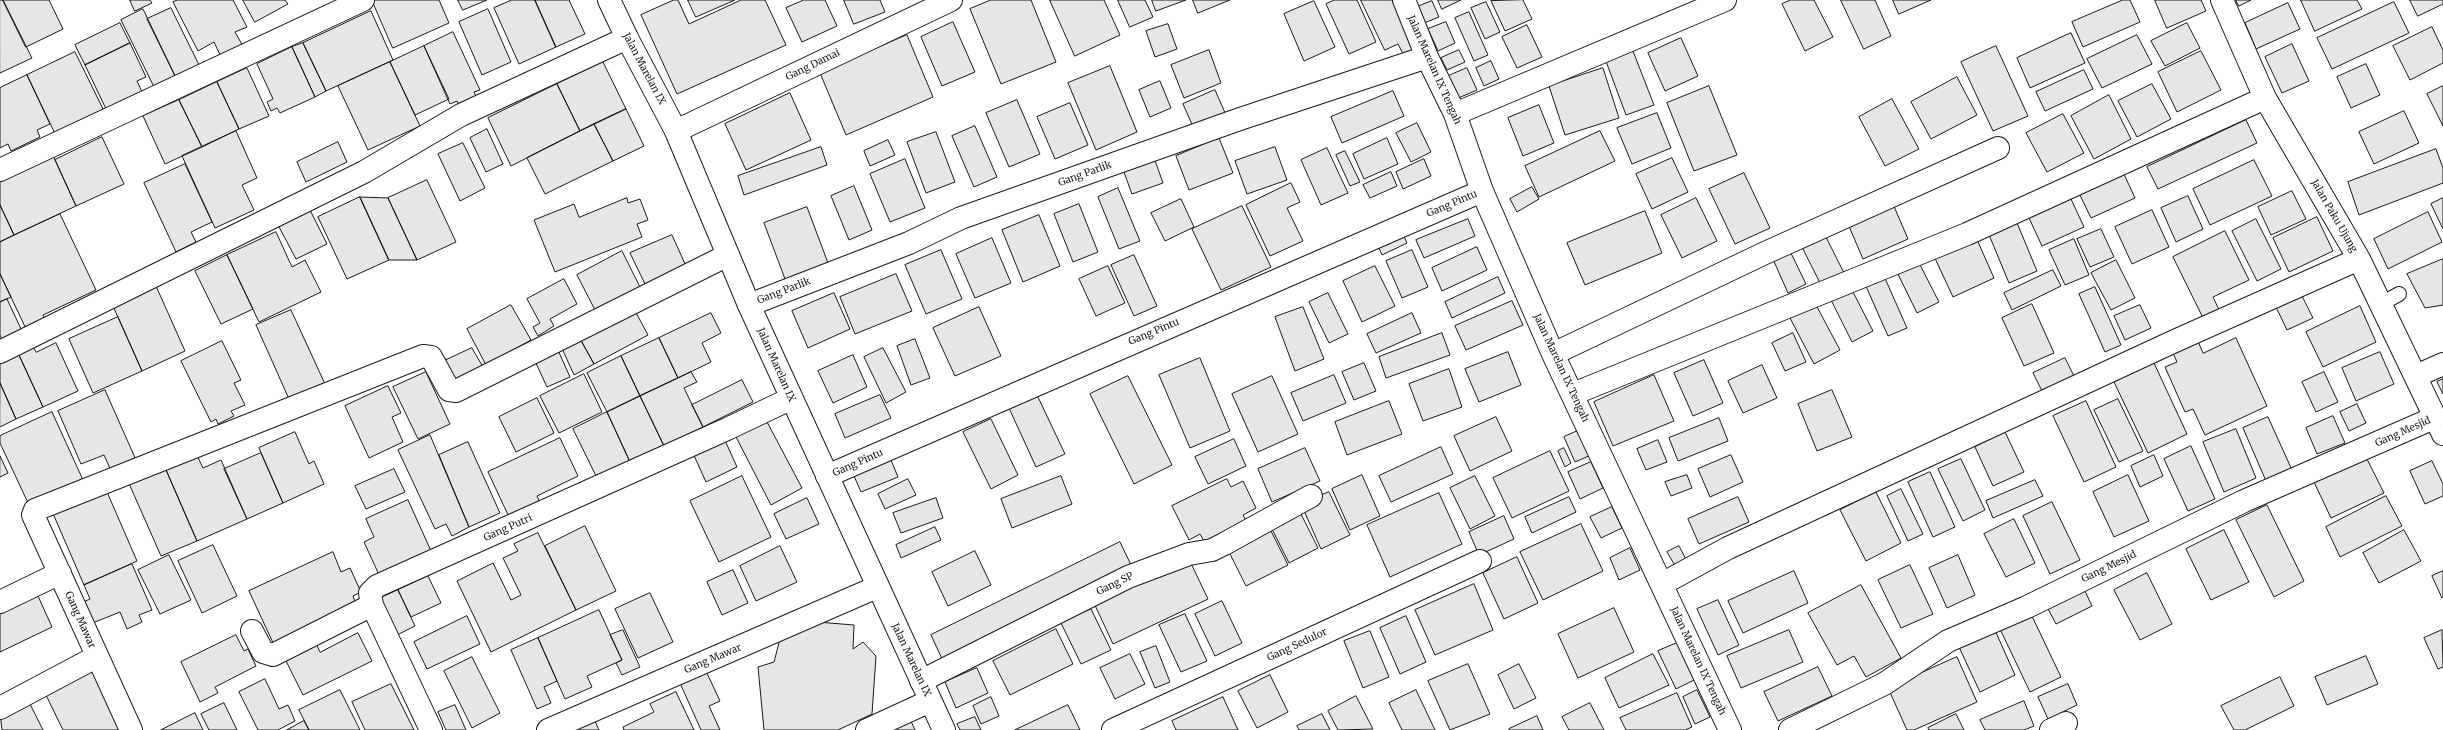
<!DOCTYPE html>
<html>
<head>
<meta charset="utf-8">
<style>
  body { margin:0 }
  canvas { display:block; background:#fff }
</style>
</head>
<body>
<canvas width="2443" height="730"></canvas>
<script>
const context = document.querySelector('canvas').getContext('2d');
context.lineJoin = 'round';
function fill(path, color) {
  context.fillStyle = color;
  context.fill(path, 'evenodd');
}
function strokePath(path, color, width, dash) {
  context.strokeStyle = color;
  context.lineWidth = width;
  context.lineCap = dash ? 'butt' : 'round';
  context.setLineDash(dash || []);
  context.stroke(path);
}
function write(font, color, halo, rows, align = 'center') {
  context.font = font + ' Merriweather,serif';
  context.lineWidth = 3;
  context.setLineDash([]);
  context.textBaseline = 'middle';
  context.strokeStyle = halo;
  context.fillStyle = color;
  for (const [text, x, y, turn = 0] of rows) {
    context.save();
    context.translate(x, y);
    context.rotate((+turn || 0) * Math.PI / 180);
    context.textAlign = isNaN(turn) ? turn : align;
    if (halo) context.strokeText(text, 0, 0);
    context.fillText(text, 0, 0);
    context.restore();
  }
}
const building = new Path2D(`
  M0 0H3L32 58 0 73Z
  M3 0H49L63 29 26 47Z
  M130 0H150L152 3 135 11Z
  M178 0H233L247 27 235 32 244 48 222 59 214 42 198 51 173 2Z
  M243 0H285L288 4 255 22Z
  M372 0H439L449 23 393 48Z
  M458 0H487L463 10Z
  M512 0H535L556 47 519 64 494 8Z
  M535 0H569L585 34 556 47Z
  M674 0H678L689 24 741 0H765L786 45 677 94 641 15Z
  M688 0H735L696 17Z
  M804 0H825L837 26 802 42 786 8Z
  M844 0H880L885 12 854 24Z
  M991 0H1031L1056 62 1001 84 970 9Z
  M1050 0H1104L1120 35 1075 56Z
  M1118 0H1145L1153 17 1130 27Z
  M1152 0H1186L1156 11Z
  M1193 0H1230L1198 13Z
  M1335 0H1357L1376 42 1349 54 1326 4Z
  M1361 0H1392L1416 50 1404 56 1398 44 1385 50Z
  M1438 0H1461L1442 9Z
  M1523 0 1532 19 1505 31 1491 1Z
  M1791 0H1814L1833 37 1805 51 1782 4Z
  M1841 0H1875L1891 36 1864 49Z
  M1893 0H1931L1899 14Z
  M2123 0H2130L2140 22 2083 47 2072 22Z
  M2155 0H2201L2206 11 2167 28Z
  M2236 0H2251L2239 6Z
  M2301 0H2357L2362 9 2315 31Z
  M2410 0H2443V4L2418 16Z
  M1314 1 1335 47 1304 61 1284 14Z
  M1432 1 1439 17 1424 23 1417 7Z
  M1486 2 1500 32 1485 39 1471 8Z
  M2394 2 2409 33 2332 69 2317 38Z
  M2288 3 2300 29 2256 49 2245 23Z
  M171 8 202 71 178 82 147 19Z
  M143 9 178 82 157 93 121 20Z
  M488 9 511 62 482 75 459 22Z
  M371 11 393 60 326 91 303 43Z
  M1469 12 1488 55 1474 61 1455 18Z
  M953 22 975 72 942 86 921 37Z
  M1446 22 1455 43 1438 51 1428 29Z
  M120 23 130 43 85 65 75 45Z
  M2187 23 2200 48 2165 66 2151 41Z
  M1168 24 1177 49 1155 57 1146 31Z
  M1527 25 1542 57 1517 68 1502 37Z
  M2432 27 2443 50V63L2410 80 2393 46Z
  M453 32 480 90 474 92 477 99 460 107 457 101 450 104 424 46Z
  M2071 33 2085 63 2030 88 2017 58Z
  M907 35 933 97 846 135 820 73Z
  M2137 35 2152 64 2102 88 2087 59Z
  M1681 38 1698 76 1665 91 1648 53Z
  M130 43 146 77 137 81 143 94 107 111 85 65Z
  M303 43 326 91 315 97 292 47Z
  M2292 44 2309 81 2282 93 2265 57Z
  M424 46 449 99 415 115 390 62Z
  M1631 46 1654 105 1626 115 1604 56Z
  M1996 46 2028 116 1993 131 1961 62Z
  M292 47 315 97 280 113 277 108 271 111 267 102 273 99 257 64Z
  M1209 50 1221 83 1184 98 1171 65Z
  M1459 50 1465 62 1447 70 1441 58Z
  M2201 51 2221 90 2177 112 2158 72Z
  M75 52 107 117 58 140 27 75Z
  M1491 61 1499 79 1484 86 1476 68Z
  M390 62 420 126 368 150 338 86Z
  M603 62 626 109 580 131 557 84Z
  M2366 64 2380 95 2351 108 2337 77Z
  M1110 66 1137 132 1096 150 1068 83Z
  M247 68 269 116 239 129 217 82Z
  M1467 68 1477 90 1456 99 1446 77Z
  M1603 68 1619 118 1565 135 1549 86Z
  M2084 70 2093 89 2045 111 2036 92Z
  M27 75 50 124 37 130 40 137 11 151 8 144 0 148V88Z
  M1957 77 1977 115 1931 139 1911 102Z
  M1160 81 1171 108 1150 117 1139 90Z
  M217 82 239 129 202 147 179 100Z
  M557 84 580 131 511 166 488 118Z
  M2152 84 2171 119 2137 137 2118 101Z
  M1709 86 1737 155 1694 171 1667 103Z
  M2443 86V126L2427 94Z
  M1215 90 1226 115 1194 129 1183 104Z
  M1393 91 1404 116 1342 143 1331 117Z
  M790 93 811 140 746 170 725 124Z
  M2109 95 2131 139 2094 159 2071 116Z
  M1892 99 1919 149 1885 166 1859 117Z
  M179 100 202 147 165 164 143 116Z
  M1017 100 1040 154 1009 167 986 113Z
  M1070 103 1088 145 1055 159 1037 117Z
  M1539 105 1554 143 1523 156 1508 118Z
  M626 109 644 146 613 161 594 124Z
  M2404 111 2419 143 2374 164 2359 132Z
  M1657 113 1671 148 1632 164 1617 128Z
  M2063 114 2084 153 2047 172 2026 133Z
  M2246 120 2257 143 2158 189 2147 167Z
  M1417 123 1431 152 1411 162 1396 133Z
  M594 124 613 161 545 194 527 158Z
  M975 126 997 177 974 187 952 136Z
  M487 129 503 164 486 172 470 138Z
  M236 131 257 178 242 185 254 210 215 228 182 156Z
  M1600 131 1615 161 1539 197 1525 166Z
  M936 132 955 182 926 193 907 142Z
  M102 137 124 184 76 206 55 160Z
  M1219 138 1233 173 1189 190 1176 156Z
  M1387 138 1398 164 1364 179 1353 154Z
  M888 140 895 155 870 166 864 151Z
  M338 142 347 162 306 182 297 162Z
  M463 143 485 188 460 201 438 154Z
  M821 147 827 165 744 195 738 176Z
  M1275 147 1287 180 1247 194 1235 161Z
  M1327 148 1348 193 1321 205 1301 160Z
  M2436 149 2443 168V183L2359 215 2348 182Z
  M1345 151 1360 182 1350 186 1336 155Z
  M1152 152 1163 183 1132 194 1121 164Z
  M52 153 76 206 14 235 0 205V178Z
  M1672 158 1688 192 1652 209 1636 174Z
  M905 159 925 208 890 222 870 174Z
  M1424 159 1431 176 1403 189 1396 172Z
  M2254 160 2272 196 2210 225 2193 189Z
  M185 164 212 222 191 232 196 242 176 252 144 183Z
  M1391 172 1397 186 1370 198 1363 185Z
  M2123 172 2135 198 2091 218 2079 193Z
  M1744 173 1770 228 1735 244 1709 189Z
  M427 180 456 242 417 260 388 198Z
  M1291 183 1300 202 1287 208 1303 241 1270 256 1246 205Z
  M854 186 872 230 849 240 831 196Z
  M1532 187 1539 199 1517 212 1510 199Z
  M1118 188 1140 241 1119 249 1098 197Z
  M2292 191 2306 219 2271 235 2258 207Z
  M2188 196 2203 229 2176 242 2161 208Z
  M360 197 388 198 417 260H389Z
  M360 197 389 260 347 279 318 217Z
  M627 198 628 203 640 199 648 220 637 224 642 237 555 272 534 220 574 204 579 217Z
  M1696 198 1717 241 1682 258 1661 215Z
  M2443 198V229L2431 204Z
  M1181 199 1194 227 1165 241 1151 213Z
  M2071 199 2084 227 2042 246 2029 218Z
  M1079 204 1098 252 1073 262 1054 214Z
  M1893 204 1908 239 1863 259 1848 224Z
  M0 205 14 235 0 242Z
  M1242 206 1271 267 1221 290 1192 229Z
  M807 207 828 263 785 279 764 223Z
  M310 210 327 244 296 259 278 225Z
  M2152 210 2169 247 2132 264 2115 227Z
  M1645 211 1662 253 1585 285 1567 243Z
  M2428 212 2442 242 2388 269 2374 239Z
  M60 214 96 290 43 315 47 324 28 333 0 274V242Z
  M1039 215 1060 266 1023 282 1002 230Z
  M2317 217 2333 251 2289 272 2273 238Z
  M2015 218 2037 271 2009 283 1987 230Z
  M1468 219 1475 236 1424 258 1416 240Z
  M2256 219 2281 269 2257 281 2232 231Z
  M2101 229 2114 257 2090 267 2077 239Z
  M2225 231 2249 280 2213 297 2222 316 2206 324 2173 257Z
  M276 232 292 267 305 260 321 292 259 322 227 255Z
  M1402 232 1407 243 1382 255 1377 244Z
  M672 235 686 266 645 284 630 253Z
  M1975 235 1994 278 1953 297 1933 254Z
  M1826 237 1845 275 1822 287 1803 249Z
  M992 238 1011 283 975 298 956 254Z
  M2074 239 2089 275 2065 285 2049 250Z
  M1477 247 1487 270 1442 291 1432 268Z
  M1789 249 1806 284 1788 293 1772 257Z
  M941 250 962 299 926 314 905 265Z
  M1412 250 1428 287 1402 298 1386 261Z
  M622 251 640 287 595 310 577 275Z
  M227 255 253 309 221 324 195 271Z
  M1134 255 1157 306 1134 316 1111 265Z
  M1917 259 1939 302 1917 313 1896 270Z
  M2443 259V305L2425 308 2407 274Z
  M2116 260 2135 298 2111 310 2091 273Z
  M1108 266 1125 303 1096 316 1079 279Z
  M1375 266 1395 306 1362 322 1343 281Z
  M2053 270 2061 286 2012 310 2004 293Z
  M0 274 11 297 0 302Z
  M896 274 912 311 855 334 840 297Z
  M1884 276 1907 328 1888 336 1865 284Z
  M1498 277 1505 293 1452 318 1445 302Z
  M564 279 577 304 550 319 554 326 538 336 533 327 540 323 527 299Z
  M156 286 185 351 142 371 113 306Z
  M2095 287 2121 345 2105 352 2079 294Z
  M1852 290 1873 331 1852 342 1831 300Z
  M834 293 850 329 808 348 792 311Z
  M1328 293 1348 334 1329 343 1309 302Z
  M2302 296 2313 318 2287 330 2276 307Z
  M7 299 22 331 2 340 0 335V302Z
  M1512 301 1523 325 1466 350 1455 326Z
  M2032 304 2054 353 2024 366 2002 318Z
  M511 305 531 340 486 365 467 329Z
  M1816 305 1840 350 1814 364 1790 318Z
  M2140 305 2151 328 2125 340 2114 316Z
  M2360 306 2376 342 2323 367 2306 332Z
  M633 307 648 335 594 364 578 335Z
  M979 307 1001 356 955 376 933 328Z
  M1303 307 1324 359 1295 371 1275 317Z
  M291 310 325 384 289 399 256 325Z
  M711 313 721 333 702 343 711 362 678 378 659 338Z
  M1412 313 1421 333 1376 353 1367 334Z
  M118 317 142 371 93 393 69 339Z
  M1442 333 1450 355 1386 378 1379 357Z
  M1793 333 1806 362 1785 371 1772 343Z
  M578 335 594 364 574 375 560 344Z
  M659 338 678 378 640 396 621 356Z
  M2236 338 2267 406 2205 435 2193 409 2185 412 2165 367 2177 362 2172 351 2197 339 2203 353Z
  M915 339 930 378 911 385 897 346Z
  M222 341 241 380 234 383 245 405 231 411 234 416 218 424 216 419 211 422 181 361Z
  M56 343 78 391 43 407 18 353 33 346 36 352Z
  M472 348 483 367 452 382 442 362Z
  M557 348 570 377 547 387 534 359Z
  M883 348 906 392 886 403 864 357Z
  M1508 352 1521 385 1479 402 1465 369Z
  M2380 352 2394 384 2356 401 2342 368Z
  M18 353 43 407 16 419 0 383V361Z
  M853 355 867 387 833 403 818 371Z
  M621 356 640 396 607 412 587 373Z
  M1200 358 1230 431 1190 448 1159 375Z
  M2065 358 2074 376 2042 391 2033 373Z
  M1704 360 1723 403 1693 416 1674 373Z
  M1364 363 1376 391 1354 400 1342 372Z
  M2154 363 2187 434 2148 453 2114 382Z
  M1762 365 1777 398 1743 413 1728 381Z
  M1449 369 1462 407 1423 421 1409 384Z
  M426 372 450 424 418 439 393 387Z
  M691 372 697 382 684 388 703 427 664 446 640 396Z
  M2324 372 2338 402 2316 412 2302 382Z
  M584 374 602 412 559 433 540 396Z
  M1334 375 1346 403 1303 421 1291 393Z
  M1654 375 1674 421 1613 446 1594 402Z
  M1128 376 1172 465 1134 484 1090 394Z
  M1272 376 1298 434 1258 452 1232 394Z
  M2443 379V394L2437 382Z
  M742 380 753 402 703 427 692 405Z
  M0 383 16 419 0 427Z
  M388 386 401 413 392 417 403 442 369 458 345 406Z
  M105 390 136 460 111 471 104 455 81 464 58 411Z
  M1832 390 1852 437 1817 451 1798 404Z
  M880 395 891 418 845 438 835 414Z
  M1037 395 1065 454 1036 467 1009 408Z
  M640 396 664 446 630 462 607 412Z
  M537 398 554 433 516 452 499 417Z
  M2118 399 2143 451 2119 462 2094 410Z
  M1389 401 1402 434 1347 455 1335 422Z
  M2086 401 2116 467 2084 482 2053 416Z
  M2357 404 2366 423 2349 431 2340 412Z
  M52 412 83 480 29 505 0 443V436Z
  M607 412 630 462 597 478 573 429Z
  M2333 416 2345 443 2317 454 2306 428Z
  M1496 417 1512 451 1470 471 1454 436Z
  M2268 417 2292 470 2266 481 2243 428Z
  M1719 418 1728 441 1678 461 1669 438Z
  M991 419 1018 475 991 489 963 432Z
  M766 420 802 488 771 505 735 435Z
  M2236 429 2256 478 2224 492 2203 442Z
  M1580 430 1591 455 1575 462 1564 437Z
  M295 432 309 464 314 461 324 484 283 503 259 448Z
  M2005 432 2024 472 1993 486 1975 447Z
  M430 435 469 527 452 536 446 524 435 529 398 450Z
  M723 436 737 467 706 482 692 451Z
  M560 438 578 476 537 496 540 503 509 517 488 472Z
  M1234 439 1246 466 1208 484 1195 457Z
  M1658 440 1667 462 1646 470 1637 449Z
  M468 442 500 513 469 527 439 455Z
  M2191 446 2215 499 2188 511 2164 459Z
  M1441 447 1453 474 1391 502 1379 476Z
  M1305 448 1320 481 1272 502 1258 469Z
  M1564 448 1571 463 1565 467 1558 451Z
  M194 449 203 468 221 460 247 519 197 541 163 463Z
  M1550 451 1569 491 1512 518 1493 478Z
  M261 453 283 503 247 519 224 469Z
  M1731 455 1743 482 1710 497 1698 469Z
  M2154 455 2163 476 2140 487 2131 466Z
  M0 456 8 473 0 477Z
  M2366 457 2384 493 2331 518 2314 482Z
  M1961 459 1985 510 1963 521 1938 469Z
  M891 460 898 477 861 492 854 476Z
  M2432 461 2443 484V496L2425 504 2410 471Z
  M1591 462 1603 488 1580 499 1568 472Z
  M163 463 197 541 161 556 127 479Z
  M394 469 405 492 366 509 355 486Z
  M1930 472 1955 527 1933 537 1908 482Z
  M1362 475 1380 516 1350 530 1332 489Z
  M1687 475 1692 488 1671 496 1665 482Z
  M2128 475 2149 521 2114 537 2093 492Z
  M742 476 771 537 719 562 690 501Z
  M1061 476 1072 504 1012 528 1001 499Z
  M1475 476 1495 516 1470 529 1450 488Z
  M908 479 916 495 885 509 878 494Z
  M1227 479 1231 487 1243 481 1256 508 1243 515 1248 524 1206 545 1200 534 1189 540 1172 506Z
  M2035 480 2043 496 1993 518 1986 501Z
  M104 485 137 561 84 585 51 509Z
  M1901 489 1923 534 1908 541 1887 496Z
  M1329 492 1350 535 1321 549 1301 504Z
  M1876 492 1901 543 1866 561 1840 510Z
  M1439 493 1462 544 1390 577 1367 525Z
  M2386 496 2402 526 2340 557 2326 527Z
  M1569 497 1576 512 1532 533 1525 517Z
  M1738 497 1749 522 1699 544 1688 519Z
  M807 498 819 524 786 539 774 514Z
  M936 498 943 518 901 533 893 513Z
  M408 500 432 553 380 577 364 542 374 537 366 519Z
  M2052 502 2080 560 2050 574 2023 516Z
  M2267 505 2304 581 2274 597 2236 520Z
  M1612 507 1622 528 1601 538 1590 517Z
  M1298 508 1318 548 1289 563 1269 523Z
  M1504 516 1514 539 1479 555 1469 532Z
  M2014 519 2035 563 2006 577 1984 534Z
  M1581 524 1603 571 1543 600 1520 552Z
  M585 526 616 591 576 610 545 546Z
  M935 527 941 540 901 558 896 545Z
  M1269 527 1288 565 1246 586 1227 548Z
  M2224 530 2249 582 2211 600 2186 549Z
  M2404 530 2421 561 2379 583 2363 553Z
  M538 533 576 610 491 652 457 581 493 563 511 600 521 595 503 558 518 551 514 544Z
  M1120 542 1133 569 943 661 931 635Z
  M213 545 237 596 202 613 178 561Z
  M780 546 797 582 756 601 740 566Z
  M1679 546 1688 563 1677 569 1667 552Z
  M1630 548 1640 570 1619 580 1610 558Z
  M975 551 991 585 948 606 932 572Z
  M333 552 341 572 350 568 361 592 353 596 357 607 274 645 249 591Z
  M169 555 191 600 160 614 138 570Z
  M1958 555 1975 595 1947 608 1929 568Z
  M1188 557 1208 599 1113 644 1093 601Z
  M1517 557 1538 603 1504 619 1483 573Z
  M132 564 152 610 139 615 142 622 127 629 120 612 90 624 81 603 90 599 84 585Z
  M1910 565 1933 614 1901 628 1878 580Z
  M733 570 748 603 722 615 707 582Z
  M1794 571 1808 603 1743 633 1728 601Z
  M2443 571V597L2442 598 2432 576Z
  M2147 573 2172 624 2140 640 2114 590Z
  M428 576 441 603 411 617 398 590Z
  M1474 584 1493 630 1435 655 1415 610Z
  M1861 585 1901 658 1866 677 1854 656 1837 665 1808 613Z
  M2084 589 2092 606 2056 624 2047 607Z
  M398 590 415 626 391 638 374 601Z
  M650 593 673 642 638 658 615 609Z
  M38 596 52 627 0 652V613Z
  M1718 600 1739 645 1718 655 1697 609Z
  M1222 601 1242 643 1215 656 1195 614Z
  M1614 608 1634 652 1578 678 1558 634Z
  M1091 609 1111 650 1081 664 1061 623Z
  M599 610 622 660 587 676 592 687 565 699 538 638Z
  M1185 614 1207 661 1181 672 1159 625Z
  M2031 614 2061 677 2030 692 2000 629Z
  M467 616 480 644 427 669 414 642Z
  M1406 616 1426 662 1400 674 1380 628Z
  M817 622 854 625 853 649 863 642 876 656 872 714 838 730H764L758 667 774 662 780 639Z
  M1994 628 2015 675 1980 692 1958 645Z
  M1056 629 1073 664 1010 695 993 661Z
  M623 630 640 667 622 675 616 663 622 660 610 635Z
  M1789 630 1803 662 1741 688 1727 656Z
  M2442 630 2443 667 2438 669 2424 638Z
  M1370 631 1389 677 1363 688 1344 641Z
  M358 633 372 661 303 695 284 657 315 641 320 652Z
  M236 635 244 651 248 649 256 666 215 687 218 693 200 702 181 662Z
  M538 638 557 681 544 687 551 703 537 709 511 650Z
  M1677 643 1694 680 1676 689 1658 651Z
  M1156 646 1170 682 1155 688 1140 652Z
  M1130 654 1145 684 1115 699 1100 668Z
  M1653 654 1669 685 1619 708 1605 678Z
  M2366 656 2378 684 2327 705 2315 677Z
  M472 657 500 713 472 728 444 671Z
  M1957 657 1977 702 1914 730H1907L1888 688Z
  M1468 664 1490 714 1450 730 1428 681Z
  M1519 664 1536 698 1514 709 1498 675Z
  M1818 667 1832 696 1778 721 1764 692Z
  M977 668 988 693 956 708 945 682Z
  M93 671 121 730H63L45 693Z
  M706 671 720 701 709 706 720 730H701L680 683Z
  M1270 675 1288 712 1257 728 1238 691Z
  M2280 677 2294 706 2245 730H2234L2221 706Z
  M265 679 279 709 288 705 295 721 278 730H258L239 692Z
  M391 684 414 730H365L352 702Z
  M2068 684 2077 705 2048 719 2038 697Z
  M340 690 360 730H309L299 710Z
  M1416 690 1435 730H1402L1389 703Z
  M1697 690 1710 717 1695 724 1683 697Z
  M676 692 694 730H624L623 727 654 712 650 704Z
  M1677 693 1692 727 1685 730H1626L1620 718Z
  M1356 696 1373 729 1338 730 1328 711Z
  M991 697 999 716 981 724 973 706Z
  M1223 697 1238 730H1176L1172 721Z
  M28 700 43 730H2L0 713Z
  M2024 701 2034 726 2024 730H1985L1980 720Z
  M224 703 237 730H209L201 714Z
  M1590 703 1604 730H1569L1562 717Z
  M455 705 466 730H446L438 712Z
  M1068 705 1080 730H1015Z
  M195 713 203 730H161Z
  M1322 714 1330 730H1299L1297 726Z
  M1956 714 1964 730H1929L1928 728Z
  M1537 716 1543 730H1509V729Z
  M975 717 981 730H960L957 724Z
  M594 719 599 730H572Z
  M910 719 915 730H886Z
  M304 721 309 730H287Z`);
fill(building, '#e6e6e6');
strokePath(building, '#1a1a1a', 1);
const lane = new Path2D(`
  M2381 304 2399 294`);
const street = new Path2D(`
  M1404 0 1427 57 1455 114 1482 191 1553 354 1730 730
  M2222 0 2265 98 2359 259 2443 434
  M1455 114 1725 0
  M676 131 951 0
  M0 170 363 0
  M749 305 909 243 961 218 1240 119 1427 57
  M0 352 364 172 461 115 627 38
  M1553 354 1765 253 1998 148
  M2416 376 2443 364
  M1573 394 1967 234 2265 98
  M827 476 1482 191
  M1662 584 1728 548 2177 340 2359 259
  M0 602 60 573
  M372 605 431 730
  M252 631 263 652 273 655 372 605 370 593 377 586 727 429 790 399
  M921 681 1128 577 1189 554 1212 550 1224 544 1311 496
  M0 708 96 657
  M131 730 33 515 35 510 423 356 431 357 449 390 456 391 728 255
  M548 730 877 587
  M867 730 930 701
  M1113 730 1480 561
  M1790 730 1884 684 1948 641 2027 607 2244 501 2436 417
  M2051 730 2066 723`);
const secondary = new Path2D(`
  M609 0 627 38 676 131 749 305 944 730`);
strokePath(lane, '#1a1a1a', 16);
strokePath(street, '#1a1a1a', 24);
strokePath(secondary, '#1a1a1a', 24);
strokePath(lane, '#fff', 14);
strokePath(street, '#fff', 22);
strokePath(secondary, '#fff', 22);
write('10px', '#1a1a1a', '#fff', [
  ["Gang Damai",813,65,-26],
  ["Jalan Marelan IX",644,69,62],
  ["Jalan Marelan IX Tengah",1434,70,66],
  ["Gang Parlik",1085,174,-20],
  ["Gang Pintu",1452,204,-23],
  ["Jalan Paku Ujung",2334,216,60],
  ["Gang Parlik",784,291,-21],
  ["Gang Pintu",1154,332,-23],
  ["Jalan Marelan IX",776,365,66],
  ["Jalan Marelan IX Tengah",1561,368,65],
  ["Gang Mesjid",2403,432,-24],
  ["Gang Pintu",858,463,-24],
  ["Gang Putri",508,528,-24],
  ["Gang Mesjid",2109,567,-26],
  ["Gang SP",1115,584,-26],
  ["Gang Mawar",80,620,66],
  ["Gang Sedulor",1297,645,-25],
  ["Gang Mawar",713,659,-23],
  ["Jalan Marelan IX",911,660,65],
  ["Jalan Marelan IX Tengah",1698,661,65]
]);
</script>
</body>
</html>
